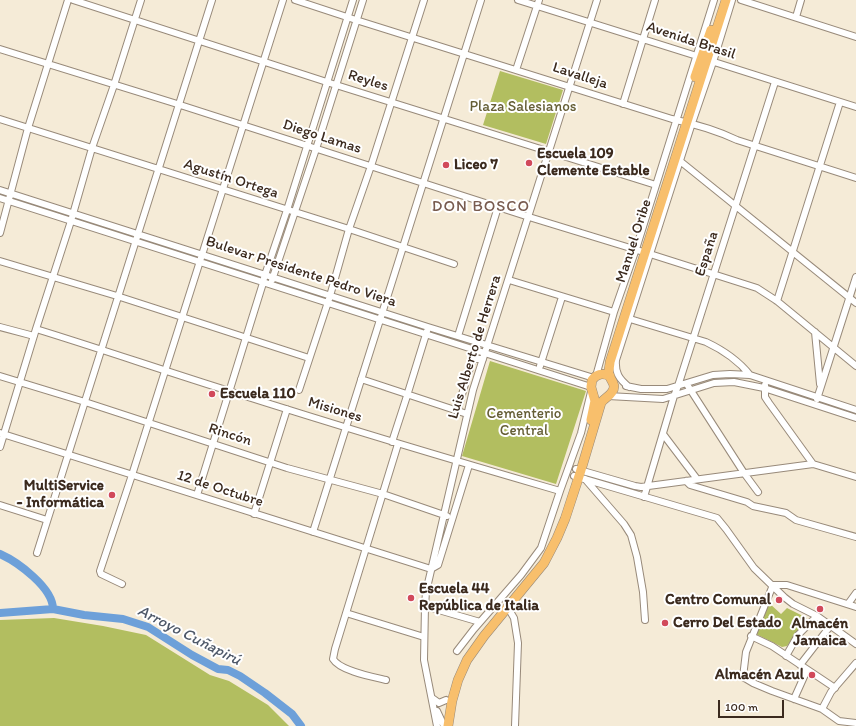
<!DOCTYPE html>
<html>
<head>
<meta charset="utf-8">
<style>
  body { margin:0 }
  #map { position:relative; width:856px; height:726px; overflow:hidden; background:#f5ebd7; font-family:Itim,sans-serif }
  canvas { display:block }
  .scale { position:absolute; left:718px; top:700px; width:66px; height:18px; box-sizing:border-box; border:2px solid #3b2a1e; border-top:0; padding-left:5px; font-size:12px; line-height:14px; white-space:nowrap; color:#3b2a1e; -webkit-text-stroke:3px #fff; paint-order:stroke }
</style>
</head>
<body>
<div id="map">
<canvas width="856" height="726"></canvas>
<div class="scale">100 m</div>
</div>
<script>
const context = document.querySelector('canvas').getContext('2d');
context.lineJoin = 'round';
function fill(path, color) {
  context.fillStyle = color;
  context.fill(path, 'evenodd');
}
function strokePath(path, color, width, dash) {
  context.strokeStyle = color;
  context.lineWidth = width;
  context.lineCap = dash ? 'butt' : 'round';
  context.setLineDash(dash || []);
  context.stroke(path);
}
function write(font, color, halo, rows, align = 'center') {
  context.font = font + ' Itim,sans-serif';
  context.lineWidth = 4;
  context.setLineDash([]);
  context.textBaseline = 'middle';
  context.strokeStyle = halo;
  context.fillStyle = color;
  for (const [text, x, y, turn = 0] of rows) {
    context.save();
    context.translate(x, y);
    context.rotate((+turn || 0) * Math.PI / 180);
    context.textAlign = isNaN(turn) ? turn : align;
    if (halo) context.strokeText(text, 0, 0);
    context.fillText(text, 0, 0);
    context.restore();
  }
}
fill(new Path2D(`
  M500 71 563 90 546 144 483 125Z
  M490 361 586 391 556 484 462 456Z
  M769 603 781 614 787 608 807 618 787 646 782 647 756 634Z
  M54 618 103 626 146 635 210 675 229 681 268 705 289 726H0V620Z`), '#b2be60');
strokePath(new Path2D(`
  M0 554C18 562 53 588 53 609
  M0 613 53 609 84 615 123 619 148 627 192 655 218 669 228 670 240 676 265 693 292 714 301 726`), '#6da0d9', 8);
const minor = new Path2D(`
  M73 0 336 85 656 185
  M295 0 356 20 672 119C695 124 716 130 737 140L856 178
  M518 0 700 57
  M741 0 856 37
  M796 17 801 0
  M0 49 174 103 529 217 650 254 757 288 777 301 856 366
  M711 61 856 107
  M516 70 539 0
  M623 104 655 0
  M0 119 349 229 454 264
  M680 161 856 303
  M0 190 428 327 594 378
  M0 198 591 387
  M0 233 28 128 68 0
  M0 261 117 296 309 358
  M272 280 316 149 363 0
  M509 280 614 312
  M777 301 840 102
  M630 319 706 342C723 350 738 360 750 375
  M0 327 34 336
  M36 329C101 349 165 371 229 391 339 426 449 459 560 491
  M815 332 820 384
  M458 336 498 207
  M540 366 562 297
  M0 376 85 402 287 468 383 494 447 516
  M596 376 614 312 636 249 714 0
  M361 379 467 414
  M765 385V397L769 403 813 464
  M626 386 641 389H667L713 375 730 374 750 375 856 410
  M688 386 744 473 758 492
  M629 387C619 379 615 373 616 360L692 123 713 62 732 0
  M299 390 330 296 349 229 371 166 424 0
  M608 396 663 399 714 383 734 382 764 388 856 418
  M817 399 856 277
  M457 411 472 361 475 359H483
  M0 433 431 569 438 565 469 465
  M663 434 697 479
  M392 442 406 399 427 331
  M0 447 36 329 71 221 92 148 114 85 141 0
  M576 469 635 486 641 487 813 464 856 477
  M574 476 717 518 726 529 754 568 784 597 793 604 817 616 856 644
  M585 479 624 524 631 535 637 557 643 592 645 620
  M686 481 690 485 747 502 753 506 786 513 796 520 856 537
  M197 495 263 283 264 278 287 210 353 0
  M644 497 674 396 678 386 775 82
  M0 505 47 520
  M254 514 287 409
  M313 532 481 0
  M37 553 212 0
  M122 584 101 574 100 571 132 475 283 0
  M773 585 746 652 743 677 753 683 772 691 822 709 839 721 856 723
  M773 585H787L856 607
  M848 604 856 593
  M425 606 480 622
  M508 608 514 618 518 643 515 726
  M346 613 424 637
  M751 636 772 646 835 688
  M457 651 474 629 521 575 541 548 560 491 581 433 591 392
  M786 656 798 635 817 616
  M800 665 831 625
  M386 680C373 677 340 671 333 659L335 649 398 444
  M432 698 439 703 446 700
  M794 699 807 670
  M822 709 831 692 856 663
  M437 711 444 726
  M437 726 424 660 425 606 426 592 473 390 597 0`);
const highway = new Path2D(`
  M695 77 711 30
  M591 420 595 401 591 387 592 380C597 373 603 373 610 376
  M448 726 452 701 458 680 467 660 484 636 544 563 557 538 565 519 581 470 601 403C604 398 609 397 612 392 617 385 611 381 609 375 608 371 610 366 610 362L726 0`);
strokePath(minor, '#988a7a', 8);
strokePath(highway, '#988a7a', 10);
strokePath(minor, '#fff', 6);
strokePath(highway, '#f8bf6c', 9);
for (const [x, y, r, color] of [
  [529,163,4,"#d1495b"],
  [446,165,4,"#d1495b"],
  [212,394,4,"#d1495b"],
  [112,495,4,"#d1495b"],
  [411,598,4,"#d1495b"],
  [779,600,4,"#d1495b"],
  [820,609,4,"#d1495b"],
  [665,623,4,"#d1495b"],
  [812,675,4,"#d1495b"]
]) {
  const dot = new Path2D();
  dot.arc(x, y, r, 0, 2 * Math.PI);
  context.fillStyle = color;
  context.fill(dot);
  strokePath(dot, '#fff', 1.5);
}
write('15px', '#3b2a1e', '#fff', [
  ["Avenida Brasil",691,41,18],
  ["Lavalleja",580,76,18],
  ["Reyles",368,81,17],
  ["Diego Lamas",322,137,18],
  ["Agustín Ortega",231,179,18],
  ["Manuel Oribe",634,241,-72],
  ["España",707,254,-72],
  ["Bulevar Presidente Pedro Viera",301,272,18],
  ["Luis Alberto de Herrera",475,347,-73],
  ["Misiones",335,410,17],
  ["Rincón",230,435,18],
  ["12 de Octubre",220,489,18]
]);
write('15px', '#655e35', '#fff', [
  ["Plaza Salesianos",523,107],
  ["Cementerio",524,414],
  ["Central",524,431]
]);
write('bold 15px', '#3b2a1e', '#fff', [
  ["Escuela 109",537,154],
  ["Clemente Estable",537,171],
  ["Liceo 7",454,165],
  ["Escuela 110",220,394],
  ["MultiService",104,486,"right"],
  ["- Informática",104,503,"right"],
  ["Escuela 44",419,589],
  ["República de Italia",419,606],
  ["Centro Comunal",771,600,"right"],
  ["Cerro Del Estado",673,623],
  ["Almacén",820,624,"center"],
  ["Jamaica",820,641,"center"],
  ["Almacén Azul",804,675,"right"]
], 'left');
context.letterSpacing = '1px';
write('16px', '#785b4f', '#fff', [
  ["DON BOSCO",481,207]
]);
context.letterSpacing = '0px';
write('italic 16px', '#4f5969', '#fff', [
  ["Arroyo Cuñapirú",189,636,27]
]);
</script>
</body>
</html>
